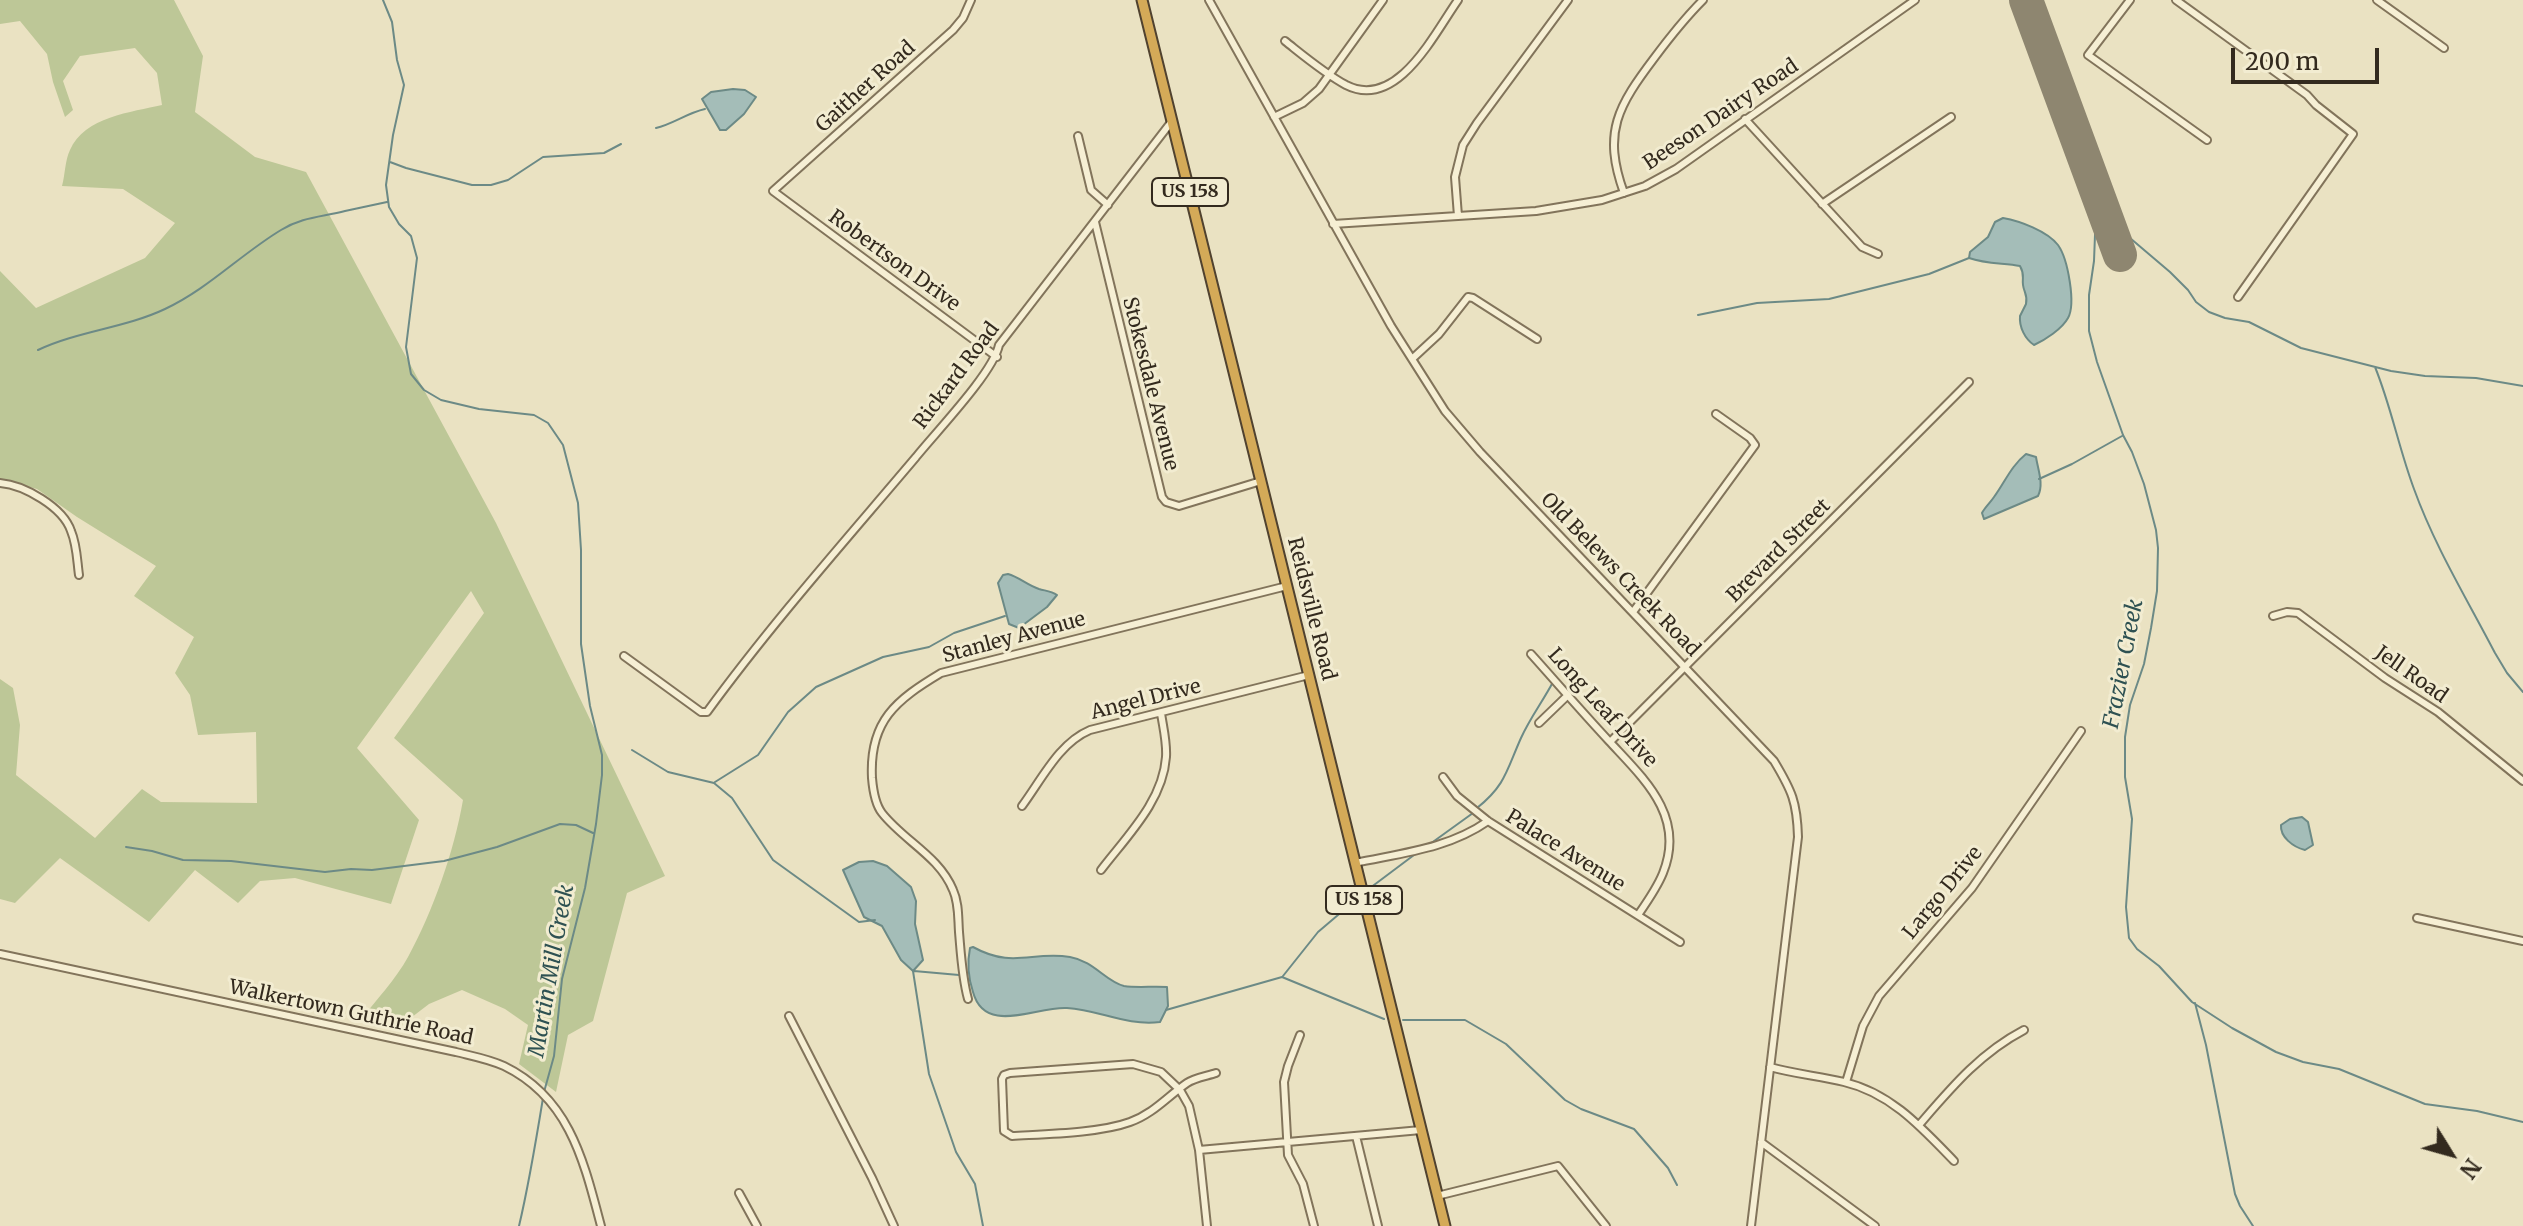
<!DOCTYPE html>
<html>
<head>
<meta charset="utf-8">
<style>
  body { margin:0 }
  #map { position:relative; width:2523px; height:1226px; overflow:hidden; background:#eae2c2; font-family:Merriweather,serif }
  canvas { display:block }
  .north { position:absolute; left:2411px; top:1114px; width:80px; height:80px; -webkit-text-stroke:6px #f2ecd1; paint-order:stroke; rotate:127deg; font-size:22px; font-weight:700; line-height:32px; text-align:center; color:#332a1e }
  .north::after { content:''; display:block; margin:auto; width:28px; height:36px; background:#332a1e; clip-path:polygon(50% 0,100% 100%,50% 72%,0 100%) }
  .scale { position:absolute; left:2231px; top:48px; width:148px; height:36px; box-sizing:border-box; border:4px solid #332a1e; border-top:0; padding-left:10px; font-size:24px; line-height:28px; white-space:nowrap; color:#332a1e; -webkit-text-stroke:6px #f2ecd1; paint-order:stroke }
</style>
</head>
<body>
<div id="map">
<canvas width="2523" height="1226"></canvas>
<div class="north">N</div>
<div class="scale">200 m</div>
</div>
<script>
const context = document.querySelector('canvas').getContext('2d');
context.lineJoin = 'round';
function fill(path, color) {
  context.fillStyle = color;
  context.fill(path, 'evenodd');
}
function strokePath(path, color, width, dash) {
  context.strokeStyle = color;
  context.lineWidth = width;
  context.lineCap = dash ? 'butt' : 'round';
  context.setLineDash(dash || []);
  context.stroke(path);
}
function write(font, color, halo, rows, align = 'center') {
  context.font = font + ' Merriweather,serif';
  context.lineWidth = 6;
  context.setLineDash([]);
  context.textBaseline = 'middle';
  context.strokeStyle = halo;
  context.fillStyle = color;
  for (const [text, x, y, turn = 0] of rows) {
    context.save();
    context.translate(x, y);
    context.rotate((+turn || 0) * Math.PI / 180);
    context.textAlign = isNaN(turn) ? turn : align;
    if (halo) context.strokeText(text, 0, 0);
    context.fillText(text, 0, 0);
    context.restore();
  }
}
fill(new Path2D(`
  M0 0H174L203 56 195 112 255 157 306 172 496 523 665 876 627 893 593 1021 568 1035 556 1092 519 1064 528 1025 505 1009 462 990 429 1004 395 1030 360 1021C376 1000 396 979 408 957 433 911 454 852 463 800L394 738 484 613 471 591 357 748 419 820 391 904 295 878 260 881 238 903 195 870 149 922 60 858 15 903 0 899V679L13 688 20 725 16 775 95 838 142 789 161 802 257 803 256 732 198 735 190 695 175 673 194 637 134 596 156 566 77 517 37 489 0 479V271L36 308 145 258 175 223 123 189 62 186C65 175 65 160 70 150 84 117 132 112 162 105L157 73 135 48 80 56 63 81 73 110 65 117 53 82 47 54 20 21 0 24Z`), '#bdc797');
const water = new Path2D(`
  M733 89 745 90 756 97 744 114 726 130H720L702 99 711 92Z
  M2003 218C2020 221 2047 231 2058 245 2068 259 2076 304 2068 318 2062 329 2045 340 2034 345 2025 339 2019 327 2020 316 2021 314 2025 306 2026 304 2028 295 2024 293 2023 285 2022 276 2025 275 2020 266 2003 263 1986 264 1969 258L1970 252 1988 237 1995 222Z
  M2026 454 2036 457C2038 470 2044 484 2038 496L1984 519 1982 513C1985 507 1990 503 1994 497 2005 482 2011 466 2026 454Z
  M1008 574C1019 577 1027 585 1039 589 1046 591 1051 591 1057 595L1047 607 1019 628 1009 624 998 583 1003 575Z
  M2302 817 2308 822 2313 845 2305 850C2293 847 2280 837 2281 825L2290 819Z
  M873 861 887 866 911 887 916 901 915 924 923 960 913 971 901 960 882 926 864 917 843 870 859 862Z
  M973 947C1013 969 1031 951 1070 957 1094 961 1106 982 1124 986 1137 988 1153 986 1167 987L1168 1006 1160 1022C1125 1026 1100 1010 1067 1008 1036 1006 985 1036 973 992 968 977 967 963 970 948Z`);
fill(water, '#a4bdb8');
strokePath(water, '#6c8a86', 2);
strokePath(new Path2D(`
  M383 0 392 22 397 60 404 85 393 135 386 185 389 207 399 224 411 236 417 258 406 347 411 374 424 390 441 400 479 409 534 415 548 423 563 445 578 503 581 550V644L590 706 602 755V775L596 824 585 888 562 979 554 1056 544 1092
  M2022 0 2061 75 2076 115 2091 171 2096 209 2094 261 2089 295V331L2097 362 2123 435 2132 452 2144 484 2156 530 2158 548 2157 591 2151 628 2144 664 2130 705 2125 737V777L2132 819 2126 907 2129 938 2137 949 2159 966 2192 1002 2232 1028 2276 1052 2303 1062 2339 1069 2425 1104 2477 1111 2523 1122
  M656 128C673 124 687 113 705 109
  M390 162 406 168 472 185H491L508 180 543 157 604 153 621 144
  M2097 210 2170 272 2188 290 2196 302 2209 312 2225 318 2249 322 2301 348 2391 371 2425 376 2476 378 2523 386
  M1698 315 1757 303 1829 299 1929 274 1969 258
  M38 350C78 331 125 328 165 309 208 289 241 254 281 230 302 217 322 217 345 211 359 208 373 205 387 202
  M2375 367C2391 406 2399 449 2414 489 2435 547 2467 599 2495 653L2507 673 2523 692
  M2039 479 2072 464 2122 436
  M632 750 668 772 714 783 732 798 773 860 859 922 875 920
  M715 782 758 755 788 712 816 687 883 657 929 647 954 633 1005 616
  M1477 808C1506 785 1507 769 1521 738 1530 718 1543 701 1553 682
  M1430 844 1473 813
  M126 847 152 851 183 860 231 861 325 872 351 869 372 870 444 861 497 847 560 824 576 825 593 833
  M1366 891 1418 852
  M913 971 929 1074 956 1152 975 1184 983 1226
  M914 971 959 975
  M1283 976 1318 932 1358 898
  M2195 1003 2206 1045 2235 1194 2240 1206 2253 1226
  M1166 1010 1282 977 1384 1019
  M1403 1020H1465L1506 1044 1565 1100 1581 1109 1634 1129 1668 1168 1677 1185
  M519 1226C529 1184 536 1141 543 1098`), '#6c8a86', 2);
strokePath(new Path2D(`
  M2026 0 2120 255`), '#8e8670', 34);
const minor = new Path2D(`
  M971 0 963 18 953 30 773 191 997 357
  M1209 0 1391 326 1445 411 1480 452 1774 761C1792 791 1797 802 1798 837L1751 1226
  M2130 0 2088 55 2207 140
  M2176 0 2307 95 2316 105 2353 134 2238 297
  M2377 0 2444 48
  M1285 41C1304 56 1324 73 1346 85 1397 111 1434 34 1458 0
  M1274 117 1303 103 1319 89 1383 0
  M1745 119 1862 247 1878 254
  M1078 136 1091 190 1108 205
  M1624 193C1602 132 1618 106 1655 57 1670 37 1685 18 1703 0
  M1822 204 1951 117
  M1458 216 1455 177 1463 145 1477 123 1568 0
  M1095 222 1162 497 1166 502 1179 506 1261 481
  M1333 224 1536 211 1602 200 1645 186 1676 169 1915 0
  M1412 359 1439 334 1468 297 1473 298 1537 339
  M0 483C24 485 63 507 71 531 77 545 77 561 79 575
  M1633 612 1755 445 1750 438 1716 414
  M2273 616 2287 612 2298 613 2385 678 2438 712 2523 781
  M1531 654C1557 683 1582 712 1609 741 1644 779 1686 816 1663 873 1657 888 1647 902 1638 915
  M624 656 701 712H707C772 623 845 541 916 457 936 432 993 373 999 345L1172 121
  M1539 723 1568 695
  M1610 742 1969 382
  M1443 777 1457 796 1488 821 1680 942
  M1022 806C1042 779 1059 743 1090 730L1309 675
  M1355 863C1401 853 1448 849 1488 821
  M1101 870C1127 836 1163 801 1166 757 1167 742 1163 727 1161 713
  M2417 918 2523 941
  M0 954 456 1052C472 1056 489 1059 504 1066 570 1098 584 1162 601 1226
  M968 999C962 977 961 955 959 932 958 918 959 903 953 890 939 856 904 841 882 813 875 804 873 790 872 778 869 721 896 700 941 673L1287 586
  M789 1016 872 1178 894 1226
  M1300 1035 1288 1066 1284 1082 1288 1155 1303 1184 1314 1226
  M1770 1067C1795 1074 1819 1076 1844 1082 1891 1093 1922 1128 1954 1161
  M1846 1082 1863 1026 1879 996 1972 888 2081 731
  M1919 1125C1951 1088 1980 1053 2024 1030
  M1356 1136 1378 1226
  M1761 1142 1875 1226
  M1199 1150 1421 1130
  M739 1193 757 1226
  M1437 1196 1558 1166 1606 1226
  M1207 1226 1199 1150 1189 1106 1180 1090 1161 1072 1133 1064 1010 1073 1004 1075 1002 1079 1004 1131 1012 1136C1046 1134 1100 1133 1130 1122 1153 1114 1168 1096 1187 1083 1194 1078 1207 1076 1216 1073`);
const highway = new Path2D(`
  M1142 0 1445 1226`);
strokePath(minor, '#82745b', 10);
strokePath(highway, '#50422f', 13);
strokePath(minor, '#f6efd4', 6);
strokePath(highway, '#d4aa58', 9);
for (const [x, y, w] of [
  [1190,192,76],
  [1364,900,76]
]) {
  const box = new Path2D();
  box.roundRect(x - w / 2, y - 14, w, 28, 6);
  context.fillStyle = '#f2ecd1';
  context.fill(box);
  strokePath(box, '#332a1e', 2);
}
write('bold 18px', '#332a1e', null, [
  ["US 158",1190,192],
  ["US 158",1364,900]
]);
write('20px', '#332a1e', '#f2ecd1', [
  ["Gaither Road",866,87,-42],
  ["Beeson Dairy Road",1721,115,-34],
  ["Robertson Drive",894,261,36],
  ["Rickard Road",957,376,-53],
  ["Stokesdale Avenue",1150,384,76],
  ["Brevard Street",1779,551,-45],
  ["Old Belews Creek Road",1620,575,46],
  ["Reidsville Road",1311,609,76],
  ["Stanley Avenue",1014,638,-15],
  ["Jell Road",2411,675,35],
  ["Angel Drive",1146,700,-14],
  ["Long Leaf Drive",1602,708,48],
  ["Palace Avenue",1565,851,32],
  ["Largo Drive",1943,893,-51],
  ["Walkertown Guthrie Road",351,1013,12]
]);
write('italic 22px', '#2e5152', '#f2ecd1', [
  ["Frazier Creek",2124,664,-79],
  ["Martin Mill Creek",552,971,-80]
]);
</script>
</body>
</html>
